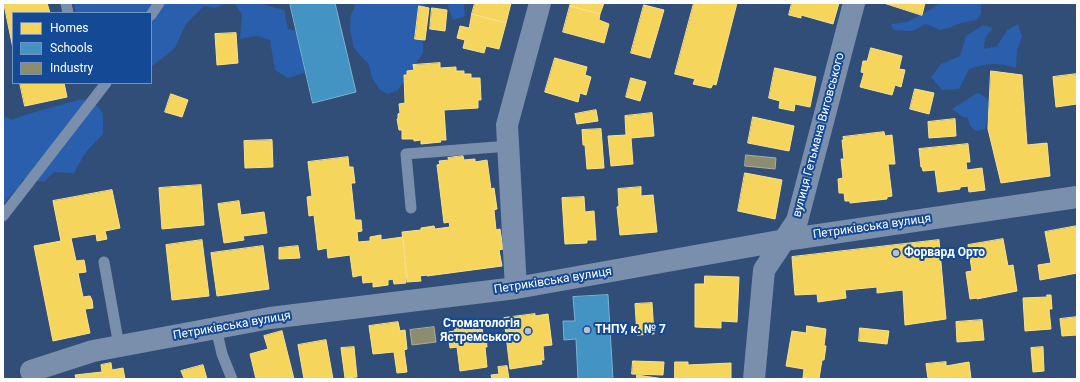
<!DOCTYPE html>
<html>
<head>
<meta charset="utf-8">
<style>
  body { margin:0 }
  #map { position:relative; width:1080px; height:382px; overflow:hidden; background:#314e78; font-family:Roboto,sans-serif }
  canvas { display:block }
  .frame { position:absolute; inset:0; border:4px solid #fff; pointer-events:none }
  .legend { position:absolute; left:12px; top:12px; width:140px; height:72px; box-sizing:border-box; background:#144995; border:1px solid #7292bf; margin:0; padding:5px 7px; list-style:none; font-size:12px; color:#fff }
  .legend li { display:flex; align-items:center; gap:8px; height:20px }
  .legend b { width:20px; border:1px solid #7292bf }
</style>
</head>
<body>
<div id="map">
<canvas width="1080" height="382"></canvas>
<div class="frame"></div>
<ul class="legend">
<li><b style="height:11px;background:#f6d55c"></b>Homes</li>
<li><b style="height:11px;background:#4393c3"></b>Schools</li>
<li><b style="height:11px;background:#8c8c6e"></b>Industry</li>
</ul>
</div>
<script>
const context = document.querySelector('canvas').getContext('2d');
context.lineJoin = 'round';
function fill(path, color) {
  context.fillStyle = color;
  context.fill(path, 'evenodd');
}
function strokePath(path, color, width, dash) {
  context.strokeStyle = color;
  context.lineWidth = width;
  context.lineCap = dash ? 'butt' : 'round';
  context.setLineDash(dash || []);
  context.stroke(path);
}
function write(font, color, halo, rows, align = 'center') {
  context.font = font + ' Roboto,sans-serif';
  context.lineWidth = 4;
  context.setLineDash([]);
  context.textBaseline = 'middle';
  context.strokeStyle = halo;
  context.fillStyle = color;
  for (const [text, x, y, turn = 0] of rows) {
    context.save();
    context.translate(x, y);
    context.rotate((+turn || 0) * Math.PI / 180);
    context.textAlign = isNaN(turn) ? turn : align;
    if (halo) context.strokeText(text, 0, 0);
    context.fillText(text, 0, 0);
    context.restore();
  }
}
fill(new Path2D(`
  M74 3H227L215 8 204 6 186 24 175 48 151 67V13H76Z
  M234 3H264L265 5 284 10 288 29 316 35 317 69 288 78 275 70 270 40 257 36 240 39 242 14Z
  M356 3H426L424 21 423 53 398 90 388 94 380 90 372 78 369 65 354 48 350 30 351 15Z
  M447 3H464L465 16 453 20Z
  M940 3H981V14L976 20 961 23 948 28 940 30 926 24 912 31 893 30 891 24 907 22 930 10Z
  M1018 24 1022 37 1017 51 1016 68C997 62 988 63 969 69L959 89 942 90 931 77 941 64 960 56 966 36 983 25 993 28 985 38 984 49 997 46 1007 30Z
  M977 93C997 99 987 114 985 129L976 131 970 126 968 118 963 117 952 109Z
  M82 99C106 109 103 109 103 134L85 153 74 173 54 172 44 182 23 179 18 188 3 204V116L12 120C34 111 58 106 82 99Z`), '#295fac');
const homes = new Path2D(`
  M4 3H47L50 13H13V48Z
  M475 3H511L506 23 472 14Z
  M571 3H604L600 14 570 6Z
  M694 3H737L716 85 713 84 711 88 693 84 695 79 675 74Z
  M792 3H839L833 24 801 15V18L789 15Z
  M884 3H925L922 15Z
  M644 5 664 10 650 58 631 53Z
  M419 6 429 8 425 40 415 39Z
  M570 6 600 14 599 20 609 24 604 43 563 32Z
  M432 8 447 10 445 31 430 29Z
  M472 14 506 23 499 49 486 46 484 53 463 48 465 40 457 38 460 26 469 28Z
  M236 33 238 63 217 65 215 34Z
  M871 48 902 56 899 69 905 70 901 87 895 85 892 95 860 87 864 73 861 72 863 61H867Z
  M555 58 587 67 585 75 591 77 586 95 580 93 578 102 545 92Z
  M440 63V68L456 67V71H464V74H471V78H480L481 100H478V108L444 110 446 140H440L441 142 421 144V140L414 141V139H402V130H399L397 119H398V114L400 113 399 104 405 103 404 75H407V71L414 70 413 65Z
  M775 68 816 77 810 107 795 104 794 111 779 108 780 101 769 98Z
  M991 71 1022 75 1027 145 1047 143 1050 176 1001 183 988 129Z
  M1077 74V104L1056 107 1053 77Z
  M631 78 646 82 640 101 626 97Z
  M20 83H64L67 97 25 106Z
  M915 89 934 93 929 114 910 109Z
  M171 94 188 100 182 117 165 112Z
  M596 110 598 121 577 124 575 114Z
  M652 113 654 136 631 138 633 164 611 166 608 136 626 135 625 116Z
  M753 117 794 126 789 151 748 143Z
  M955 119 956 136 929 138 928 122Z
  M601 129 604 168 587 169 585 145H583L582 130Z
  M884 132 885 136 892 135 895 164H888L892 196 887 197V199L850 203V201H845L844 193H839L838 179 843 178 841 159H844L842 140H844L843 137Z
  M272 140 273 167 245 168 244 141Z
  M968 144 970 162H966L967 170 982 168 985 190 969 192 968 186 960 187V189L938 192 935 170 923 171 922 167H921L919 149Z
  M463 156 464 160 475 159V162L487 160 491 189 494 188 497 209 494 210 496 230 500 229 503 249 499 250 502 266 427 276V275L420 276 421 281 407 282 402 232 421 230V228L434 226 435 229 450 227 449 222 444 223 437 165 440 164 439 161 449 160 448 158Z
  M348 157 349 167H353L355 183H351L355 220H361L362 231 357 232 358 242 370 241V237L381 235V240L403 237 407 278H405L406 283 394 284 393 279 388 280V285L373 287V282L363 283 362 275 353 277 350 255 328 258 327 248 318 250 314 215 309 216 307 197 312 196 308 162Z
  M745 173 782 180 775 219 738 211Z
  M201 185 204 225 162 229 159 188Z
  M641 187V196L653 195 657 232 620 235 617 207 619 206 618 189Z
  M112 190 120 228 105 231 107 239 97 241 96 234 71 238 76 261 84 260 85 265 86 272 78 273 83 297 90 296 92 300 93 308 85 309 90 333 53 341 34 246 61 241 53 201Z
  M584 197 585 212 594 211 596 240H587V243L565 244 562 198Z
  M239 201 241 215 264 212 267 233 243 236 244 240 224 243 218 204Z
  M1077 226V273L1040 280 1038 265 1051 263 1045 232Z
  M1003 239 1008 266 1013 265 1017 291 977 299V298L970 299 966 272 972 271 968 245Z
  M202 240 209 296 172 300 166 245Z
  M939 240 946 319 905 325 903 290 877 293V287L845 290 846 298 818 302 817 294 795 295 792 257Z
  M263 246 269 289 217 296 211 253Z
  M298 246 300 258 279 259V248Z
  M705 276 739 277 737 322 721 321V328L695 327V284H704Z
  M1047 295H1051L1052 309H1049L1051 329 1025 331 1023 298 1047 297Z
  M652 303 654 334 637 335 635 304Z
  M535 314V316L548 314 552 345 543 346 544 360H541L542 364 510 369 504 318Z
  M1077 317V335L1062 336 1060 319Z
  M481 319 483 336H486L487 347H485L487 367 460 371 457 347 450 348 448 332 455 331 454 323Z
  M982 320 984 340 957 342 956 322Z
  M398 322 400 331 405 330 407 349 404 350 407 372 397 373 394 352 373 354 369 326Z
  M807 326 826 329 824 346H826L824 360H822L819 379 803 378 804 369 786 366 792 331 806 333Z
  M860 328 889 331 887 344 859 341Z
  M282 331 294 379H256L250 354 268 349 264 336Z
  M326 340 333 379H304L298 345Z
  M354 347 357 377 345 378 341 348Z
  M1043 347 1044 371 1033 372 1031 348Z
  M633 361 664 362 663 375 632 374Z
  M675 362H688V365L731 363V379H675Z
  M946 362V366L969 362 971 379H928L926 364Z
  M111 363 112 370 123 368 125 379H76L75 375 102 372 101 365Z
  M203 365 207 379H180L184 378 181 371Z
  M507 366 509 379H492L491 375 499 374 498 367Z
  M637 375 664 379H637Z`);
fill(homes, '#f6d55c');
strokePath(homes, '#f9e28d', 1);
const schools = new Path2D(`
  M290 3H335L356 92 313 103Z
  M608 295 613 379H578L576 339 564 340 563 321H575L573 297Z`);
fill(schools, '#4393c3');
strokePath(schools, '#7bb3d5', 1);
const industry = new Path2D(`
  M746 155 776 158 775 169 745 166Z
  M434 327 436 342 412 345 410 330Z`);
fill(industry, '#8c8c6e');
strokePath(industry, '#aeae9a', 1);
strokePath(new Path2D(`
  M66 3 68 13
  M151 15 159 3
  M411 208 406 154 509 146
  M3 216 106 83
  M104 262 119 346
  M216 328 222 354 232 379`), '#7a8fab', 11);
strokePath(new Path2D(`
  M516 288 507 125 540 3
  M34 379 31 371 93 351 270 318 516 288 785 240 1077 197
  M754 379 764 270 797 221 854 3`), '#7a8fab', 22);
for (const [x, y, r, color] of [
  [896,253,4,"#b7c1d0"],
  [587,330,4,"#b7c1d0"],
  [528,331,4,"#b7c1d0"]
]) {
  const dot = new Path2D();
  dot.arc(x, y, r, 0, 2 * Math.PI);
  context.fillStyle = color;
  context.fill(dot);
  strokePath(dot, '#144995', 1.5);
}
write('12px', '#fff', '#144995', [
  ["вулиця Гетьмана Виговського",819,135,-75],
  ["Петриківська вулиця",872,227,-8],
  ["Петриківська вулиця",553,281,-9],
  ["Петриківська вулиця",232,326,-10]
]);
write('bold 12px', '#fff', '#144995', [
  ["Форвард Орто",904,253],
  ["Стоматологія",520,324,"right"],
  ["Ястремського",520,338,"right"],
  ["ТНПУ, к. № 7",595,330]
], 'left');
</script>
</body>
</html>
